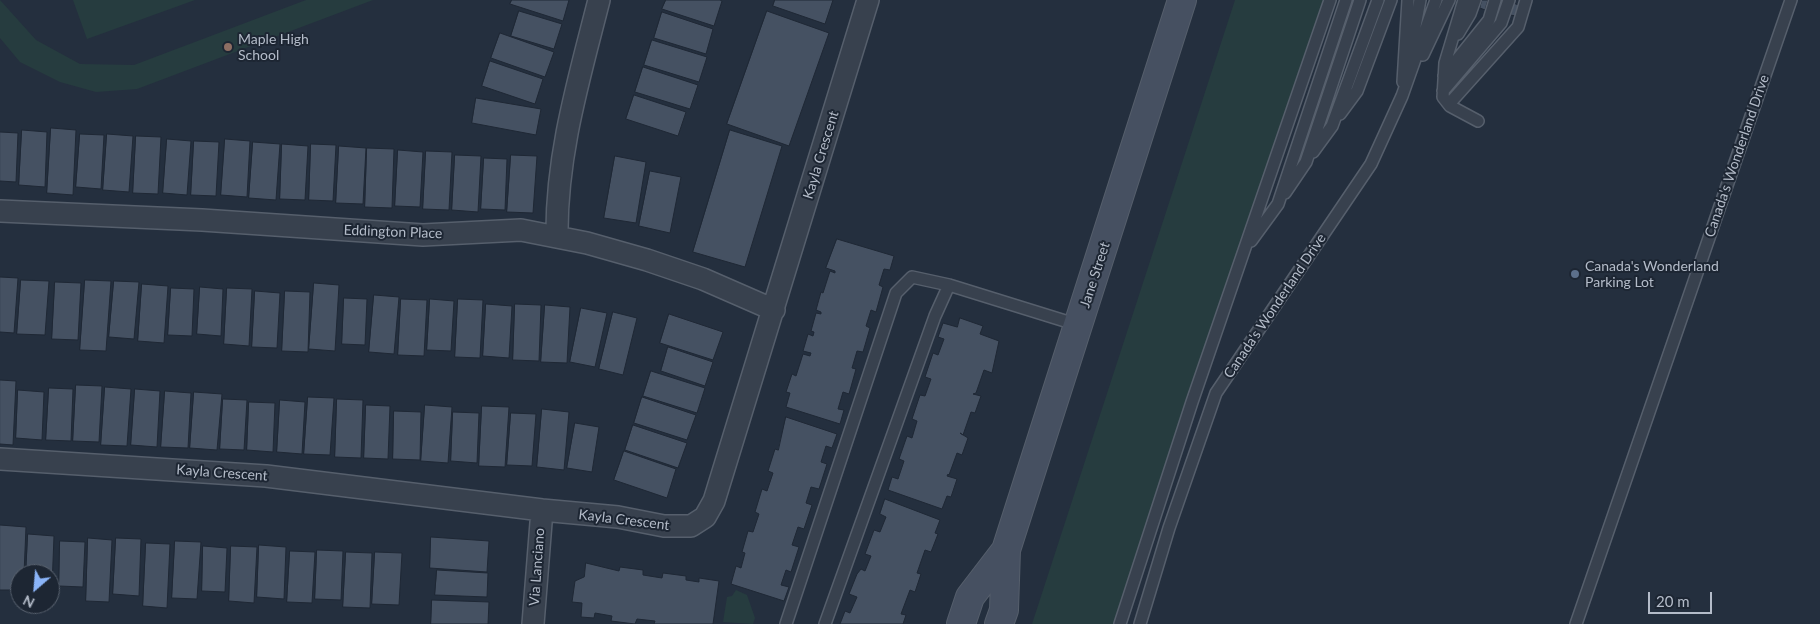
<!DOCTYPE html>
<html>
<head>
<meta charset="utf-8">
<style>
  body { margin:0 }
  #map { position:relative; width:1820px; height:624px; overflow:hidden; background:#242f3e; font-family:Lato,sans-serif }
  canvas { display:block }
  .north { position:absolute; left:10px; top:564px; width:50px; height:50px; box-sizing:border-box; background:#1d2633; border:1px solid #59626f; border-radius:50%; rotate:207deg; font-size:14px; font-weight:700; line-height:20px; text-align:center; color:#b4bcc9 }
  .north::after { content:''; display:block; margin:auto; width:18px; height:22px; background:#8ab4f8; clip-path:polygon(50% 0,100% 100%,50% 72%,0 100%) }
  .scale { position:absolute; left:1648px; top:592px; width:64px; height:22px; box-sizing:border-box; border:2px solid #b4bcc9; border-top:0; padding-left:6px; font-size:15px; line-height:18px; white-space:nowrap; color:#b4bcc9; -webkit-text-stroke:4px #1d2633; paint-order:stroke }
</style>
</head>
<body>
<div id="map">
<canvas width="1820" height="624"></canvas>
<div class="north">N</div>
<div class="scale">20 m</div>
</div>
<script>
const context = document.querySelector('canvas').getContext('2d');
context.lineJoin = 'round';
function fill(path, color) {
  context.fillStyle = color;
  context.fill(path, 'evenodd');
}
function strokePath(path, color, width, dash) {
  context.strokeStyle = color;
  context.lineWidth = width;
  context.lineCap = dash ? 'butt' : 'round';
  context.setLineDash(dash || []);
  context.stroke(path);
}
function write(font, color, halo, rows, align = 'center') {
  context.font = font + ' Lato,sans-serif';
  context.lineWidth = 4;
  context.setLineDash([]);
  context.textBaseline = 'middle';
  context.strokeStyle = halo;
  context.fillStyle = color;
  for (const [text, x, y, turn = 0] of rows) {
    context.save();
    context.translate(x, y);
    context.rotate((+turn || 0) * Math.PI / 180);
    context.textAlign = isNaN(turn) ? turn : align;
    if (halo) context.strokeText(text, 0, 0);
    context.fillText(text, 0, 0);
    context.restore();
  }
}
fill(new Path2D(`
  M0 0 36 40 80 64 134 65 306 0H373L137 89 96 92 60 82 20 62 0 38Z
  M73 0H195L87 39Z
  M1235 0H1325L1117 624H1032Z
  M736 590 747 595 755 618 753 624 723 622 727 597 732 596Z`), '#263c3f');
const building = new Path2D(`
  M512 0H569L563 21 510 4Z
  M666 0H720L722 1 714 26 662 9Z
  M775 0H833L825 24 773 6Z
  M1482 0H1488L1485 10 1480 8Z
  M1513 3 1519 5 1516 16 1510 15Z
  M519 11 562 24 554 49 511 36Z
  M767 11 829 33 789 146 727 124Z
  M662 12 713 29 706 54 654 38Z
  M500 33 554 52 545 77 491 58Z
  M652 40 707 57 699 82 644 65Z
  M490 61 543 79 535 104 482 86Z
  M643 67 698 85 690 109 635 92Z
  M634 95 686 112 678 136 626 119Z
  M476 98 541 109 536 135 472 123Z
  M51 128 76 130 73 195 47 193Z
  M22 130 47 132 45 187 19 185Z
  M730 130 782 146 745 267 693 252Z
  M0 132 18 133 16 182 0 181Z
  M80 134 104 135 101 189 76 187Z
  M107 134 133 136 129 192 103 190Z
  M136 136 161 137 158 194 133 193Z
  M167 139 191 141 187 195 163 193Z
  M225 139 250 141 247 197 221 195Z
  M194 141 219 142 216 196 191 195Z
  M253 142 280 144 276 200 249 198Z
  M282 144 308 146 305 200 280 199Z
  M311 144 336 145 333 201 309 200Z
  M339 146 366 148 363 204 336 203Z
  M367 148 394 149 392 208 365 207Z
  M398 150 423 152 420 207 395 206Z
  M426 151 452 152 449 210 423 209Z
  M455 155 481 156 478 212 452 210Z
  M511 155 537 156 533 213 507 212Z
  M615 156 646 162 636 223 604 218Z
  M484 158 507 159 505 210 481 209Z
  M650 171 681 177 670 233 639 226Z
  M837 239 894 256 890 270 884 269 879 285 883 287 876 312 871 310 866 326 870 328 863 352 857 351 852 368 856 369 849 394 843 392 838 409 844 410 840 424 786 407 790 393 786 392 792 374 796 376 803 354 810 356 811 353 803 351 808 334 813 336 814 332 811 331 816 313 821 314V312L816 310 821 292 823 293 830 271 835 273V271L826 268Z
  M0 277 18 278 14 333 0 332Z
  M21 280 49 281 45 335 17 334Z
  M85 280 111 281 106 351 80 350Z
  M114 281 139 282 134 339 109 337Z
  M55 282 81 283 78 340 52 339Z
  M314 283 339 285 335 351 309 349Z
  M142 284 168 286 164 343 138 341Z
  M200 287 223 289 221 336 197 334Z
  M171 288 194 289 192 336 168 335Z
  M227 288 252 289 249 346 224 344Z
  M255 291 280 293 277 348 252 347Z
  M285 291 310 292 308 352 282 351Z
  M374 295 399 297 394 354 369 352Z
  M344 298 367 299 365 345 342 344Z
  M401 299 427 300 424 356 398 355Z
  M430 299 454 301 451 351 427 350Z
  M458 299 483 300 480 358 455 357Z
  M486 304 512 306 509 358 483 356Z
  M515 304 541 305 539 361 513 360Z
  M545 305 570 307 567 363 541 362Z
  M581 308 607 313 595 367 570 362Z
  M613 312 637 318 623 375 599 369Z
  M669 314 723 332 713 360 660 343Z
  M960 318 983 326 980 334 999 341 992 373 984 370 976 393 973 394 981 396 975 413 971 412 963 435 960 433 968 438 962 455 957 453 949 475 948 474 947 476 957 479 951 497 947 496 942 509 888 490 892 477 898 479 904 461 899 459 907 436 912 438 917 421 912 419 920 395 925 396 931 379 925 377 933 353 938 355 944 339 938 337 943 323 957 327Z
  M668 347 713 362 705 386 661 371Z
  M651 371 705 388 697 413 643 396Z
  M0 380 16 381 13 445 0 444Z
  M76 385 102 386 99 442 73 441Z
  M105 387 131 389 127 446 101 445Z
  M49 388 73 389 71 441 46 440Z
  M135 389 160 391 157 447 131 445Z
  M18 390 44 392 42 440 16 438Z
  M165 391 191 393 188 448 161 447Z
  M194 392 222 394 217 450 190 448Z
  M308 397 334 398 330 455 304 454Z
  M642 397 696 415 687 440 634 423Z
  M223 399 247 400 244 450 220 449Z
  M337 399 363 400 361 458 335 457Z
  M280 400 305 402 302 454 277 452Z
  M249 402 275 403 273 452 247 450Z
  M366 405 390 406 388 459 364 458Z
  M425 405 452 407 448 463 421 461Z
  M482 406 509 407 505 467 479 466Z
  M542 409 569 412 564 470 537 467Z
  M394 411 421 412 420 460 393 459Z
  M453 412 479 413 477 463 451 461Z
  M511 413 536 414 532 466 507 465Z
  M786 417 837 434 832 448 826 446 821 462 827 464 819 489 811 487 806 503 812 505 804 529 798 527 792 545 799 547 791 572 786 570 781 585 789 587 784 601 731 584 736 566 741 568 745 553 742 552 748 531 753 532 759 514 755 512 762 489 767 491 773 473 768 471 775 449 778 450Z
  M575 423 599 427 592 472 567 468Z
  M633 425 687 443 678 468 625 450Z
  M624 451 676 469 667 498 614 480Z
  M885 499 940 520 935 533 938 534 931 552 925 550 917 573 921 574 915 592 910 590 901 614 906 615 903 624H840L845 611 850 613 857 597 849 594 857 574 861 569 865 571 871 556 865 554 874 530 880 532 886 517 880 514Z
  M0 525 26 527 24 574H20V590H0Z
  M28 534 54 536 52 587 50 574H26Z
  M431 537 489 541 487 572 430 568Z
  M88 538 112 540 109 602 86 601Z
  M116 538 141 539 139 596 113 594Z
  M60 541 85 542 83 587 59 586Z
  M175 541 201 542 197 599 172 598Z
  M146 543 170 544 167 608 143 606Z
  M259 545 286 547 284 599 257 597Z
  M203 546 227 548 225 592 202 591Z
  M231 546 257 547 254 603 229 601Z
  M317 550 343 551 341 600 315 599Z
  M290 551 315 552 312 603 287 602Z
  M346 552 372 553 370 608 343 607Z
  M375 552 402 553 399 605 372 604Z
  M586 563 619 571 620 567 643 570V575L662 578 663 573 686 576V580L699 582V578L719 581 713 624H654L655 621 637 619 635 624 611 621 612 616 595 613 594 618 581 617 582 603 572 602 575 581 584 577Z
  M437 570 488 573 487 597 435 595Z
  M432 600 489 602 488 624H431Z`);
fill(building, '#455162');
strokePath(building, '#1f2835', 1);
const lane = new Path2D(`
  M1464 0 1445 63 1443 97 1450 106 1478 121
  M1458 34 1470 14 1475 0
  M1423 55 1449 0
  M1409 58 1420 0
  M1444 76 1489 20 1495 0
  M1403 82 1408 0
  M1443 91 1501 23 1509 0
  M1449 104 1518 27 1526 0
  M1340 114 1357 91 1391 0
  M1313 152 1332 126 1378 0
  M1285 193 1306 162 1360 0
  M1251 241 1278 204 1346 0
  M786 624 896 293 912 277 949 285 1078 325
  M825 624 935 316 949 285
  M1120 624 1192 402 1330 0
  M1140 624 1169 528 1216 393 1371 164 1402 96 1436 0
  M1576 624 1791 0`);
const street = new Path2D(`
  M0 211 202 220 423 235 521 230 587 243 647 260 703 279 774 310
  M557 237C556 155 579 79 599 0
  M0 459 266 476 542 510 618 517 664 526H691L705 517 714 501 868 0
  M533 624 542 510`);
const secondary = new Path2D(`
  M961 624 970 597 1006 550
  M999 624 1004 610 1006 550 1182 0`);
strokePath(lane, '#565f6c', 14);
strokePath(street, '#565f6c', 24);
strokePath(secondary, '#565f6c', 30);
strokePath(lane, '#38414e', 11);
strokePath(street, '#38414e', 21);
strokePath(secondary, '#465061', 28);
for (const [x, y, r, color] of [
  [228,47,5,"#8d6e63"],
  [1575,274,5,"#5c6f8a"]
]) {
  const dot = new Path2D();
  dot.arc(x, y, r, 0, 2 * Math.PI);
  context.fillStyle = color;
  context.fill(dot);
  strokePath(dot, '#1d2633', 2);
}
write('14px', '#b4bcc9', '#1d2633', [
  ["Maple High",238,39],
  ["School",238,55],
  ["Canada's Wonderland",1585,266],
  ["Parking Lot",1585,282]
], 'left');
write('14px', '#b4bcc9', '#1d2633', [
  ["Kayla Crescent",821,155,-73],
  ["Canada's Wonderland Drive",1737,156,-71],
  ["Eddington Place",393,232,2],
  ["Jane Street",1095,275,-72],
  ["Canada's Wonderland Drive",1275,306,-56],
  ["Kayla Crescent",222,473,4],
  ["Kayla Crescent",624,520,7],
  ["Via Lanciano",537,567,-86]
]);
</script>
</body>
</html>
